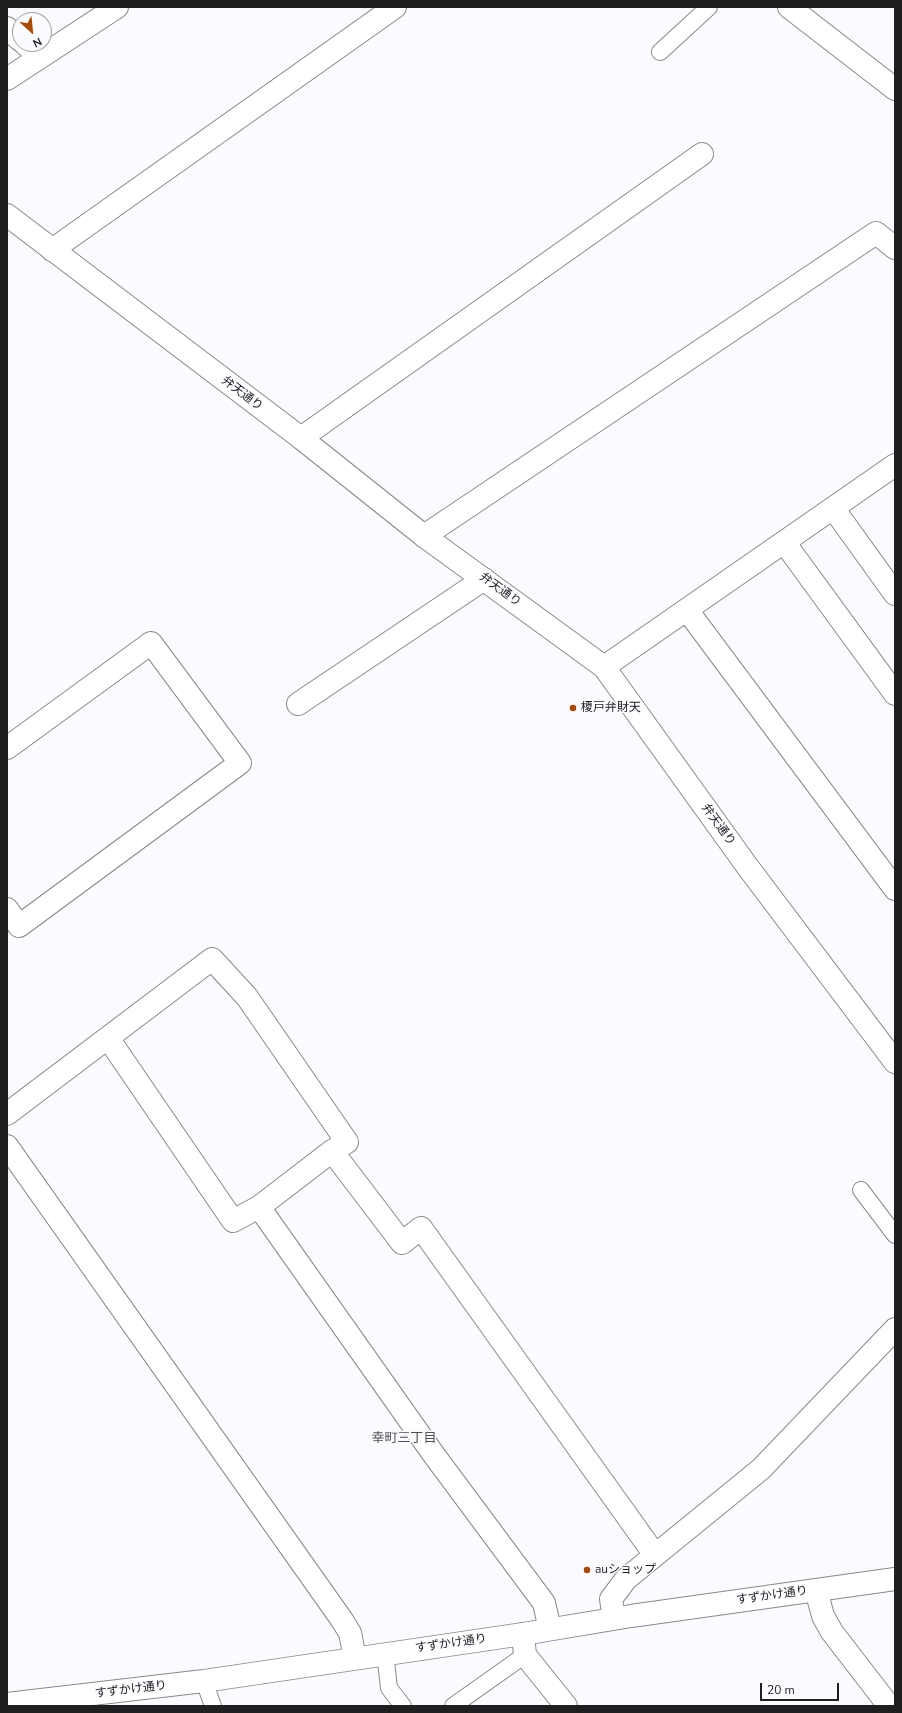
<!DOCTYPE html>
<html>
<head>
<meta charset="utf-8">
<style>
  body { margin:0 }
  #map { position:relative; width:902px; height:1713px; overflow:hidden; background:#fafbfe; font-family:"Nunito Sans",sans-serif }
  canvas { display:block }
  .frame { position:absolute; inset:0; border:8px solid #1e1f20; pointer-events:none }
  .north { position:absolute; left:12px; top:12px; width:40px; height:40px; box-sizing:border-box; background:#fafbfe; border:1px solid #a2a3a5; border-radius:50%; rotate:153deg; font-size:11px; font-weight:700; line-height:16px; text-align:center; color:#1e1f20 }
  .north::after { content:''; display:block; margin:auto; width:14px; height:18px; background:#aa4a00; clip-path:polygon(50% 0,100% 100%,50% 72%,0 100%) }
  .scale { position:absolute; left:760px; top:1683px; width:79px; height:18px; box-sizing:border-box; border:2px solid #1e1f20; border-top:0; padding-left:5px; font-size:12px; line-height:14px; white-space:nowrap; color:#1e1f20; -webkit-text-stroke:3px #fafbfe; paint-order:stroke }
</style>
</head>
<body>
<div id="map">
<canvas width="902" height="1713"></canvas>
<div class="frame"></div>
<div class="north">N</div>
<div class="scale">20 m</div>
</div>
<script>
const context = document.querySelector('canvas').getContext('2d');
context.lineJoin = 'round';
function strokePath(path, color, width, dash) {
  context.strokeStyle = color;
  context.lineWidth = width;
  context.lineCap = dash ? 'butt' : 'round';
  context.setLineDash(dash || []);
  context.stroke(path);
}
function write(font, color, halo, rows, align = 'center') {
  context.font = font + ' "Nunito Sans","Noto Sans JP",sans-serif';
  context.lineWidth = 3;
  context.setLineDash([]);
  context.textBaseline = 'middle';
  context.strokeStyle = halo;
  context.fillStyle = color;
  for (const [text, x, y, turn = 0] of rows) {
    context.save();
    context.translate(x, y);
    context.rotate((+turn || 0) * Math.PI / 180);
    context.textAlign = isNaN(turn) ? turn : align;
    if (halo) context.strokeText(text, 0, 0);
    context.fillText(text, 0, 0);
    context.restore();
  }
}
const service = new Path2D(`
  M660 52 709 7
  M861 1190 895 1235
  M385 1653 389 1688 403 1706
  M204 1681 213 1706
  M453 1706 525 1655`);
const minor = new Path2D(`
  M789 7 895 89
  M7 28 20 40
  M25 44 40 57
  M7 79 117 7
  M52 250 395 7
  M301 438 702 154
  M833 508 895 594
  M424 536 876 233 895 248
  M784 542 895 694
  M687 610 895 889
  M604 667 895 465
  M298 704 484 579
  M7 748 151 643 240 763 19 926 7 909
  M108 1038 233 1221 259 1207 434 1455 544 1603 550 1629
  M7 1114 212 959 247 997 347 1142 332 1151 259 1207
  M7 1146 342 1620 350 1633 355 1658
  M332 1151 402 1243 421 1228 655 1555
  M816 1590 823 1616 832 1632 889 1706
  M614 1618 611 1599 626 1579 761 1469 895 1329
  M523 1634 525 1655 566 1706`);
const tertiary = new Path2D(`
  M7 215 301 438 424 536 604 667 747 866 895 1062
  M7 1704 204 1681 523 1634 631 1616 895 1579`);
strokePath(service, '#88898c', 18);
strokePath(minor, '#88898c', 24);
strokePath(tertiary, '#88898c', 24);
strokePath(service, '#fff', 16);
strokePath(minor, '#fff', 22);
strokePath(tertiary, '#fff', 22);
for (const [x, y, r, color] of [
  [573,708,4,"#aa4a00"],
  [587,1570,4,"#aa4a00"]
]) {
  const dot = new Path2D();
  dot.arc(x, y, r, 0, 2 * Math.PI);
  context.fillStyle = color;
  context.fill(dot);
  strokePath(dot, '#fafbfe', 1.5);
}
write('12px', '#1e1f20', '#fafbfe', [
  ["弁天通り",242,394,37],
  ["弁天通り",500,590,36],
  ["弁天通り",718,825,54],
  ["すずかけ通り",772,1596,-8],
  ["すずかけ通り",451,1644,-8],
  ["すずかけ通り",131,1690,-7]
]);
write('12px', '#1e1f20', '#fafbfe', [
  ["榎戸弁財天",581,708],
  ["auショップ",595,1570]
], 'left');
write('13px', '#4d4f51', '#fafbfe', [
  ["幸町三丁目",404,1439]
]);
</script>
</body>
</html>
